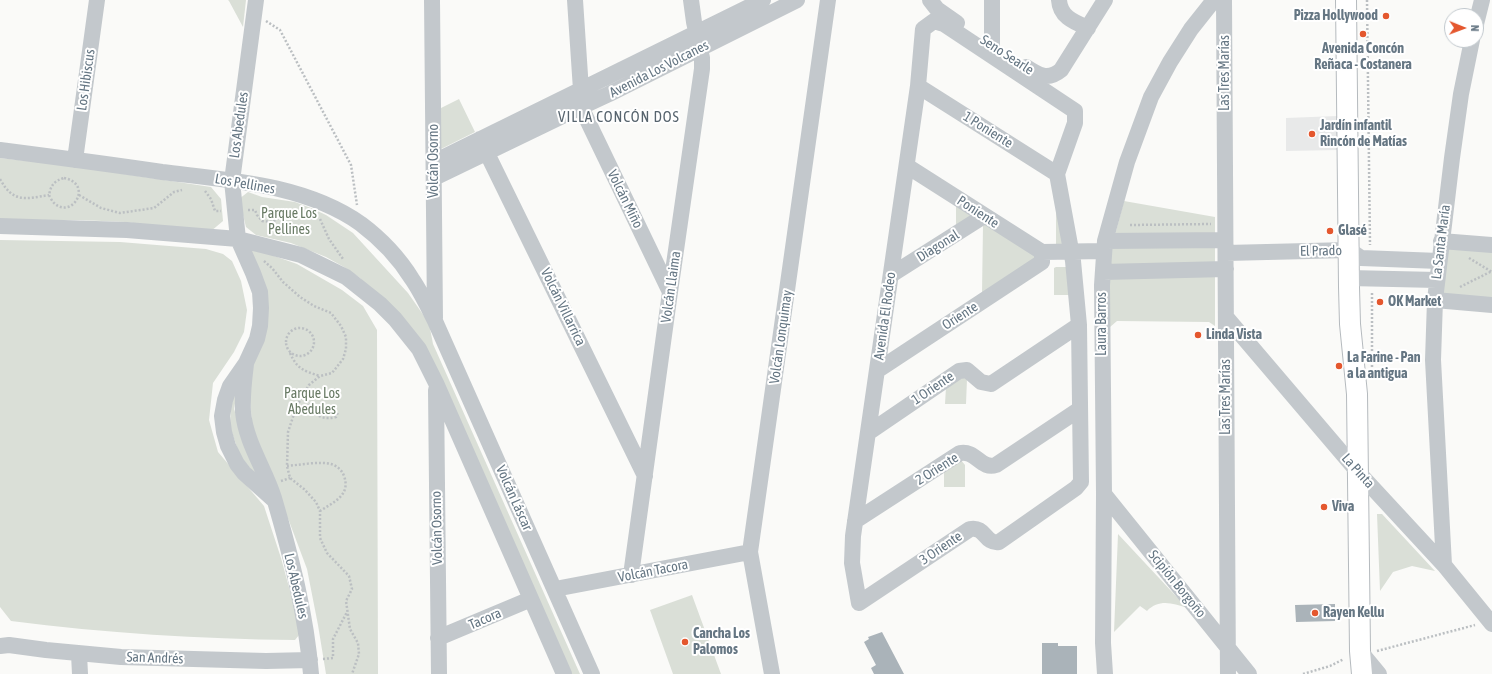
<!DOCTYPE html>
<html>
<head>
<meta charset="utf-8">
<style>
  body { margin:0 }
  #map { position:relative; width:1492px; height:674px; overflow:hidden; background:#fafaf8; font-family:"Asap Condensed",sans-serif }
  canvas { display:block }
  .north { position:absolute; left:1444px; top:8px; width:40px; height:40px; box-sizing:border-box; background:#fff; border:1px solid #c1c8cd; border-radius:50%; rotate:91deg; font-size:11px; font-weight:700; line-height:16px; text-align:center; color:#657683 }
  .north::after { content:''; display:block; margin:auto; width:14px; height:18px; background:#e4572e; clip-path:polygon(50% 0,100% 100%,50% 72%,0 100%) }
</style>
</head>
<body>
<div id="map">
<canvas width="1492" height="674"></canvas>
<div class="north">N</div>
</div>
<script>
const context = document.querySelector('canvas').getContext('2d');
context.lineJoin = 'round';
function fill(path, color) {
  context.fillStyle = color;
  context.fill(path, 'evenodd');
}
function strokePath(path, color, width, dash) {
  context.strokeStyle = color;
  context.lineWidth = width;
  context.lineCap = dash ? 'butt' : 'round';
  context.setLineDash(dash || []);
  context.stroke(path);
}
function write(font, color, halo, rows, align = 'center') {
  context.font = font + ' "Asap Condensed",sans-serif';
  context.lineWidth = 4;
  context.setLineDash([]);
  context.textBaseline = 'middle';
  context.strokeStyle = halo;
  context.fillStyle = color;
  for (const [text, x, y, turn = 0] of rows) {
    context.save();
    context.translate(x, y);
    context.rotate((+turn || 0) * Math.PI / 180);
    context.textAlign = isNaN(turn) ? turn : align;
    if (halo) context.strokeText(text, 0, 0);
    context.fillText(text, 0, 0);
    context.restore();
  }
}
fill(new Path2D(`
  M1337 116 1338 150 1286 151V118Z`), '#e8e9e9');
fill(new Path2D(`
  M228 0H246L243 27 229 1Z
  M459 99 475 132 441 149V108Z
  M0 158 64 165 211 187 221 199 223 221 210 232 125 222 79 220H0Z
  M1056 187 1067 247H1056Z
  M248 192 262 197 295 202 311 208 326 215 353 233 408 293 429 323 433 344 580 674H571L428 351 360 278 344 267 326 257 291 243 256 235 246 227 239 199Z
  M1124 201 1215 217V326L1209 322 1117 321 1110 327 1109 257Z
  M956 205 975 217 956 228Z
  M986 222 1038 255 1037 260 982 293 983 226Z
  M0 240 120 242 206 249 223 254 232 261 241 281 247 310 244 332 234 352 213 383 209 420 218 452 264 506 281 558 295 609 299 635 295 640C200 639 105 633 11 621L0 607Z
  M246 246 297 264 342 290 363 306 377 330 378 674H326L318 625 307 569 289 521 277 497 253 434 248 378 262 341Z
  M1444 246 1492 250V299L1440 295Z
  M1056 267H1071L1072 295H1054V268Z
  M959 375 967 379 966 404H945L946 387Z
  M238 386 234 409 248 450 264 485 240 456 230 427 231 398Z
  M960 459 965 465V487H944V471Z
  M1377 514H1382L1435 571 1412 566 1393 572 1380 591Z
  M1118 534 1187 608C1172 603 1159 599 1147 611L1140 606 1114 632Z
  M692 595 721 674H673L650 610Z`), '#dadfd7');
fill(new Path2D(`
  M1335 604V621L1296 622 1295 605Z
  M882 632 904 674H874L871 668 876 665 864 642 869 639 868 637Z
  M1042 643H1058V646H1077V674H1042Z`), '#aab3b9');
const major = new Path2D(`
  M1346 0 1349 287 1350 324 1357 394 1360 651 1362 674`);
strokePath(major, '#b5babe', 22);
strokePath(new Path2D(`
  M1367 0 1370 245
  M266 21 280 30 351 165 357 205
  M64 178C94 184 72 220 54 203 52 201 50 197 49 195 51 185 54 181 64 178Z
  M0 179C13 203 25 199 49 195
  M205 191 211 199 215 211H221
  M79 195 101 208 120 213 154 208 174 192 182 190
  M248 210H255L257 215 262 221 272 222 285 214 299 210
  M320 219 329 239 343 259
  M1130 225 1211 224
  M1469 258 1492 272
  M264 261 272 268 283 282 300 297 314 306 331 313 341 326 346 337V349L343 359 336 368 332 373 320 376 309 385 301 398 294 414 288 432 287 466 290 478 304 489 316 502 320 511V538L327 553 349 576 352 589 346 601 350 629 358 643 359 654 352 674
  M1460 287 1492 271
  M286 342a14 14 0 1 1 28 0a14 14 0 1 1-28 0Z
  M290 353C297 369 304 371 320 376
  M1372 367V292
  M304 393C309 409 317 422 336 417L338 412
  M287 466C298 465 321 461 331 464 337 466 342 470 344 476 351 495 334 502 320 511
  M281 481 290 478
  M1377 651 1475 625
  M323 659 333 658V639L347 612
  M1303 674 1330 666 1344 659`), '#bbbfc2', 2.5, [2, 2]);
strokePath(new Path2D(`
  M256 0 232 181 238 239 253 273 260 292 261 308 260 326 257 339 246 363 230 386 225 400 222 416 224 432 228 446 237 464 244 473 274 500
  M432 0 435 318
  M575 0 581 90
  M930 0 937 9 957 23
  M992 0V45
  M1059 0C1060 17 1074 22 1088 28
  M1224 0 1228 674
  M934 21 944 24 1075 111V123L1057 174 1073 261 1079 325 1081 482 1076 488 999 542C984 544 986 526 970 529L859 603 852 563 853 536 918 86 923 29Z
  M1476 24 1482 0
  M1026 67C1038 75 1048 81 1061 70L1105 0
  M918 86 1057 174
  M581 107 670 292
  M480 139 645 476
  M0 150C54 157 108 164 162 172 227 180 305 184 361 224 381 239 399 258 412 279 421 292 428 307 435 321L592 674
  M75 160 97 0
  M434 162 763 0
  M907 166 1042 252V262
  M434 178 581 107 609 94 797 0
  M0 226 127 230 238 239 301 255 346 277 380 304 395 319 419 349 436 383 564 674
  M1105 241 1225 240
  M1441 241 1492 245
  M1042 252 1104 251
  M1226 253 1349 250 1361 258 1439 261
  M1103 272 1226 269
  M891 275 984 216
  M1349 278 1437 280
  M1435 300 1492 305
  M1226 317 1358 472 1444 565 1492 624
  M246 364C244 380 242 396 243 412 246 443 265 469 274 498 291 556 306 614 311 674
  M878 370 1042 262
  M436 390 439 674
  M868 433 959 371 967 370 981 382 991 384 1079 325
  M1104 494 1249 674
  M855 521 960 453C976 450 981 470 996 465L1080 409
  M1444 565 1433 360 1435 300 1452 158 1461 94 1472 40
  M631 575 670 292 702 69V58L694 22 691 0
  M555 589 750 552
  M438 638 531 599
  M0 646 9 645 46 650 121 657 266 661 310 660
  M1360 651 1379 674
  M79 654 80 674
  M772 674 750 552 828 0
  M1105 674 1103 643 1104 494 1102 285 1105 241 1127 162 1151 97 1170 62 1191 29 1214 0`), '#c3c8cc', 16);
strokePath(major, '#fff', 20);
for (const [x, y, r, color] of [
  [1386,16,4,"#e4572e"],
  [1363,34,4,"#e4572e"],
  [1312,134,4,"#e4572e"],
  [1330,231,4,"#e4572e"],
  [1380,302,4,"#e4572e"],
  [1198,335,4,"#e4572e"],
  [1339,366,4,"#e4572e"],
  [1324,507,4,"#e4572e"],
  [1315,613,4,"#e4572e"],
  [685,642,4,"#e4572e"]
]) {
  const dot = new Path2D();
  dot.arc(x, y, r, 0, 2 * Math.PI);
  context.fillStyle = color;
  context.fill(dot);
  strokePath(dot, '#fff', 1.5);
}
write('bold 14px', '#657683', '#fff', [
  ["Pizza Hollywood",1378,16,"right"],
  ["Avenida Concón",1363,49,"center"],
  ["Reñaca - Costanera",1363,65,"center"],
  ["Jardín infantil",1320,126],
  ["Rincón de Matías",1320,142],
  ["Glasé",1338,231],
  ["OK Market",1388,302],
  ["Linda Vista",1206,335],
  ["La Farine - Pan",1347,358],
  ["a la antigua",1347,374],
  ["Viva",1332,507],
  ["Rayen Kellu",1323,613],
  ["Cancha Los",693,634],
  ["Palomos",693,650]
], 'left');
write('14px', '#657683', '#fff', [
  ["Seno Searle",1007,55,33],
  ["Avenida Los Volcanes",659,69,-27],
  ["Las Tres Marías",1225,73,-90],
  ["Los Hibiscus",86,80,-82],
  ["Los Abedules",239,125,-82],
  ["1 Poniente",988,130,32],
  ["Volcán Osorno",434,161,-90],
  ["Los Pellines",245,184,10],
  ["Volcán Miño",625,199,64],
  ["Poniente",978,212,33],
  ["La Santa María",1441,242,-83],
  ["Diagonal",938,246,-32],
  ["El Prado",1321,251,-1],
  ["Volcán Llaima",671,287,-82],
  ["Volcán Villarrica",563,307,64],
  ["Avenida El Rodeo",885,316,-82],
  ["Oriente",960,316,-33],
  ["Laura Barros",1102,324,-90],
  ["Volcán Lonquimay",781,337,-82],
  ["1 Oriente",933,388,-34],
  ["Las Tres Marías",1226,397,-90],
  ["2 Oriente",937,469,-32],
  ["La Pinta",1358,471,48],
  ["Volcán Láscar",514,498,66],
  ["Volcán Osorno",437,528,-91],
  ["3 Oriente",941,548,-34],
  ["Volcán Tacora",653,571,-11],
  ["Scipión Borgoño",1177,584,51],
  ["Los Abedules",296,586,77],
  ["Tacora",485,619,-23],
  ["San Andrés",155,658,2]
]);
write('14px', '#687a64', '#fff', [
  ["Parque Los",289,214],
  ["Pellines",289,230],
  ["Parque Los",312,394],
  ["Abedules",312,410]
]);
context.letterSpacing = '1px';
write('15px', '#57646e', '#fff', [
  ["VILLA CONCÓN DOS",619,117]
]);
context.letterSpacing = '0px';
</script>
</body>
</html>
